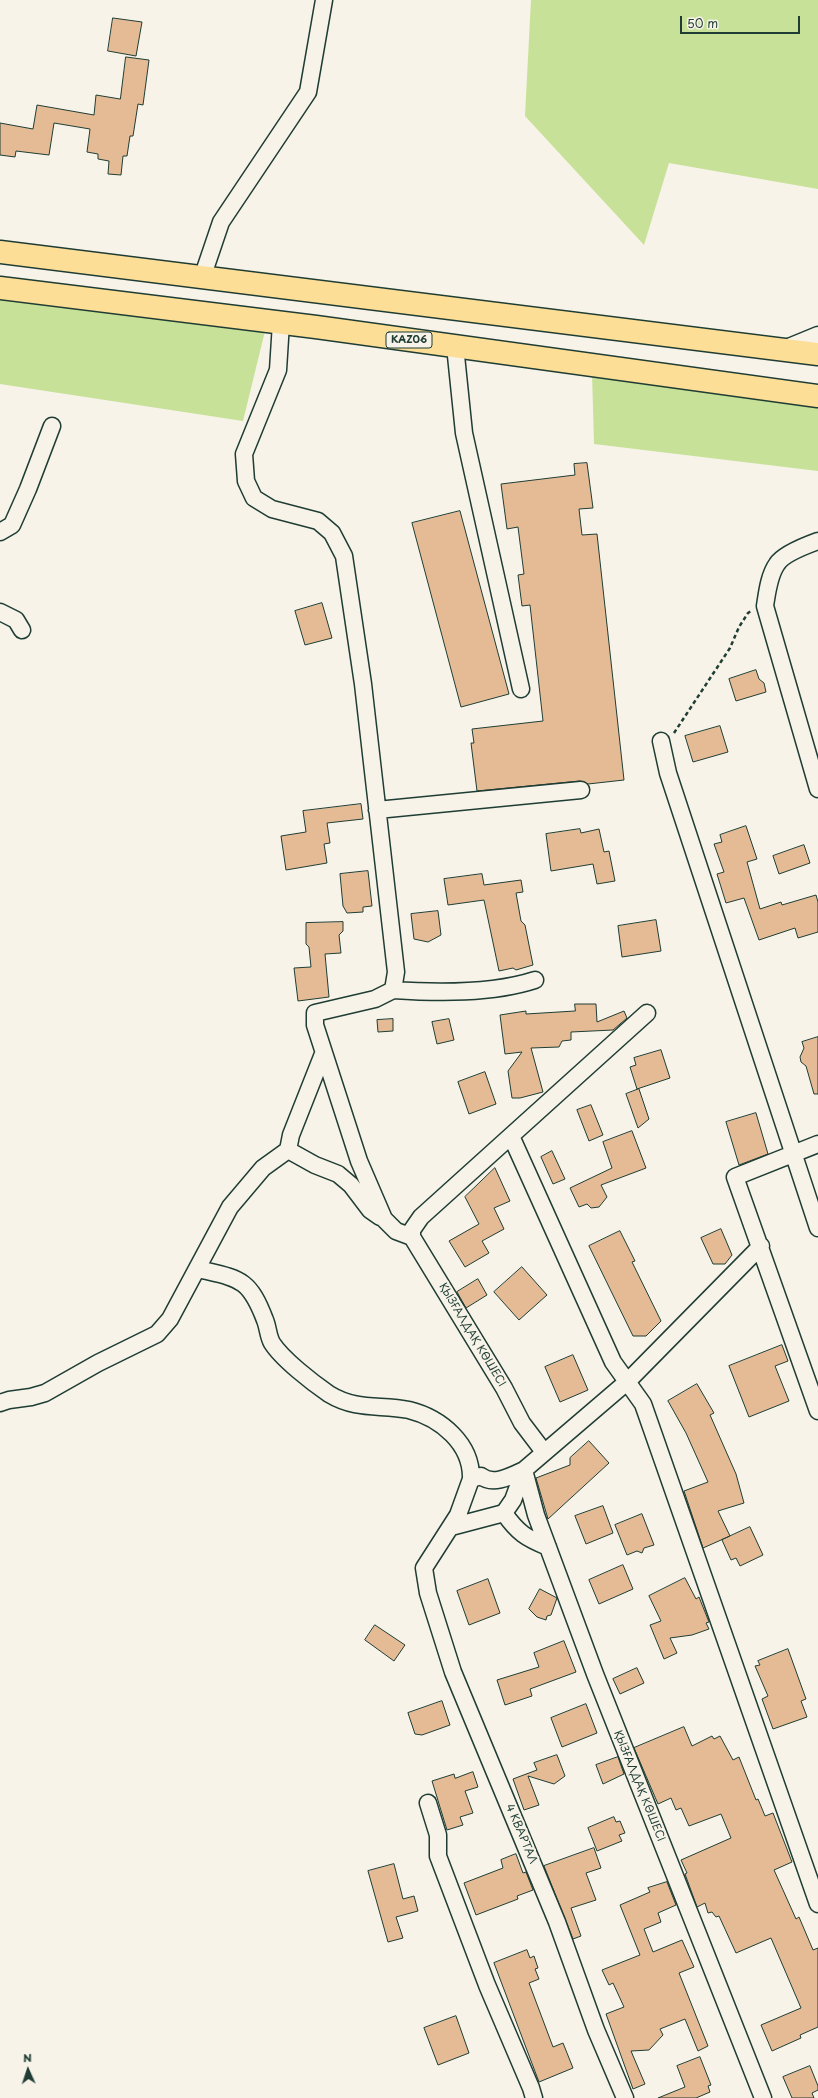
<!DOCTYPE html>
<html>
<head>
<meta charset="utf-8">
<style>
  body { margin:0 }
  #map { position:relative; width:818px; height:2098px; overflow:hidden; background:#f7f3e8; font-family:"Playpen Sans",sans-serif }
  canvas { display:block }
  .north { position:absolute; left:8px; top:2050px; width:40px; height:40px; -webkit-text-stroke:3px #f7f3e8; paint-order:stroke; rotate:357deg; font-size:11px; font-weight:700; line-height:16px; text-align:center; color:#1f3d34 }
  .north::after { content:''; display:block; margin:auto; width:14px; height:18px; background:#1f3d34; clip-path:polygon(50% 0,100% 100%,50% 72%,0 100%) }
  .scale { position:absolute; left:680px; top:16px; width:120px; height:18px; box-sizing:border-box; border:2px solid #1f3d34; border-top:0; padding-left:5px; font-size:12px; line-height:14px; white-space:nowrap; color:#1f3d34; -webkit-text-stroke:3px #f7f3e8; paint-order:stroke }
</style>
</head>
<body>
<div id="map">
<canvas width="818" height="2098"></canvas>
<div class="north">N</div>
<div class="scale">50 m</div>
</div>
<script>
const context = document.querySelector('canvas').getContext('2d');
context.lineJoin = 'round';
function fill(path, color) {
  context.fillStyle = color;
  context.fill(path, 'evenodd');
}
function strokePath(path, color, width, dash) {
  context.strokeStyle = color;
  context.lineWidth = width;
  context.lineCap = dash ? 'butt' : 'round';
  context.setLineDash(dash || []);
  context.stroke(path);
}
function write(font, color, halo, rows, align = 'center') {
  context.font = font + ' "Playpen Sans",sans-serif';
  context.lineWidth = 4;
  context.setLineDash([]);
  context.textBaseline = 'middle';
  context.strokeStyle = halo;
  context.fillStyle = color;
  for (const [text, x, y, turn = 0] of rows) {
    context.save();
    context.translate(x, y);
    context.rotate((+turn || 0) * Math.PI / 180);
    context.textAlign = isNaN(turn) ? turn : align;
    if (halo) context.strokeText(text, 0, 0);
    context.fillText(text, 0, 0);
    context.restore();
  }
}
fill(new Path2D(`
  M531 0H818V189L669 163 644 245 525 116Z
  M0 295 266 327 243 421 0 384Z
  M592 373 818 404V471L594 444Z`), '#c7e198');
const building = new Path2D(`
  M113 18 142 22 136 56 108 51Z
  M126 57 149 60 143 105 138 104 133 136H130L127 156H123L121 175 108 174 109 161 98 159V154L87 152 90 129 54 123 49 155 16 151 15 157 0 155V123L33 129 37 105 94 115 96 95 120 99Z
  M587 463 593 508 579 509 582 535 597 534 624 780 588 784 580 781 477 791 471 743H474L472 729 543 721 530 605 522 606 518 575 524 574 518 527 507 529 501 484 575 475 574 464Z
  M460 511 509 694 461 707 412 523Z
  M322 603 332 638 305 645 295 611Z
  M756 670 759 679 764 683 766 692 736 701 729 679Z
  M720 726 728 752 693 762 685 736Z
  M361 804 363 819 327 823 330 843 324 844 327 863 286 870 281 836 306 832 303 811Z
  M746 826 757 859 747 862 760 909 781 902 782 905 816 895 818 902V932L798 938 795 928 759 940 744 898 726 903 717 874 724 872 714 844 722 842 720 835Z
  M580 829 581 833 599 829 604 852 609 851 615 881 597 884 593 864 551 871 546 834Z
  M804 845 810 863 779 874 773 856Z
  M368 871 372 906 363 907V912L347 913 343 906 340 874Z
  M482 874 484 885 521 880 523 892 516 893 521 921 525 925 533 965 516 970 513 968 499 971 484 900 448 905 444 879Z
  M438 911 441 935 428 942 414 939 411 914Z
  M656 920 661 951 622 957 618 926Z
  M343 922V931L339 935 341 953 325 954 329 997 298 1001 294 968 311 967 309 947 306 944V923Z
  M575 1004H596L597 1022 624 1011 627 1018 613 1030 571 1032V1040L562 1041 559 1047 531 1048 543 1092 520 1098H512L508 1071 522 1052 505 1054 500 1015 526 1011V1014L575 1011Z
  M393 1019V1031L378 1032 377 1020Z
  M449 1019 454 1040 437 1044 432 1022Z
  M818 1037V1094H814L806 1066 801 1062 800 1057 804 1048 802 1042Z
  M661 1050 670 1078 637 1089 630 1067 636 1065 634 1058Z
  M485 1072 496 1104 469 1114 458 1082Z
  M639 1089 649 1119 638 1128 626 1094Z
  M591 1105 603 1135 589 1141 577 1110Z
  M756 1113 768 1154 739 1165 726 1122Z
  M632 1131 646 1168 601 1185 607 1197 599 1207 591 1208 587 1204 579 1207 570 1188 612 1168 603 1142Z
  M552 1151 565 1179 553 1184 541 1157Z
  M495 1168 510 1201 494 1208 504 1229 482 1241 489 1253 465 1267 449 1241 479 1224 465 1197Z
  M721 1229 732 1255 725 1264H713L701 1238Z
  M620 1231 635 1261 632 1262 661 1321 646 1336H633L589 1246Z
  M522 1267 547 1295 519 1320 494 1292Z
  M478 1279 487 1295 466 1308 457 1292Z
  M782 1345 788 1361 775 1366 789 1401 749 1417 729 1366Z
  M573 1355 588 1390 560 1402 545 1367Z
  M697 1384 714 1413 710 1415 736 1474 744 1503 718 1511 730 1536 703 1548 684 1491 708 1482 686 1433 668 1401Z
  M589 1441 609 1463 548 1519 536 1478 570 1465V1458Z
  M603 1506 613 1533 586 1544 575 1516Z
  M642 1514 654 1545 644 1548 642 1553 637 1551 627 1555 615 1525Z
  M750 1527 763 1555 740 1566 736 1558 731 1560 722 1540Z
  M623 1565 633 1589 599 1604 589 1580Z
  M685 1578 696 1599 699 1597 709 1622 706 1623 709 1629 692 1635 670 1638 677 1653 664 1659 650 1625 661 1621 649 1596Z
  M488 1579 500 1613 469 1625 457 1591Z
  M540 1589 557 1598 551 1615 547 1616 546 1620 537 1617 529 1609Z
  M375 1625 405 1645 394 1661 365 1640Z
  M564 1641 576 1672 530 1689 532 1696 505 1705 497 1680 539 1667 534 1653Z
  M788 1649 806 1699 801 1701 807 1717 773 1729 762 1699 768 1696 755 1666 760 1665 758 1661Z
  M637 1668 644 1683 620 1694 613 1679Z
  M442 1701 450 1725 422 1735 415 1734 408 1713Z
  M586 1704 597 1733 562 1747 551 1718Z
  M684 1727 692 1746 712 1736 714 1739 720 1736 733 1760 739 1757 756 1800 758 1799 765 1816 773 1813 792 1862 774 1870 796 1919 799 1917 813 1950 818 1948V2027L800 2035 801 2038 772 2051 761 2025 801 2008 771 1938 736 1953 719 1916 716 1917 712 1912 708 1913 705 1903 697 1907 685 1874 687 1873 681 1860 731 1838 721 1814 689 1826 681 1808 676 1810 671 1798 658 1804 634 1748Z
  M557 1755 565 1776 554 1784 528 1776 539 1805 524 1810 513 1779 537 1770 534 1763Z
  M618 1757 624 1774 603 1784 596 1765Z
  M473 1772 478 1787 465 1791 473 1813 460 1817 463 1825 447 1830 432 1781 454 1774 455 1778Z
  M614 1817 616 1822 620 1821 625 1833 619 1835 622 1841 597 1851 588 1828Z
  M594 1848 601 1868 586 1873 596 1900 571 1908 581 1936 573 1939 544 1866Z
  M516 1854 523 1873 526 1872 533 1890 517 1896 518 1899 476 1915 464 1883 503 1868 501 1860Z
  M394 1864 403 1899 414 1896 418 1911 396 1917 403 1938 388 1942 368 1871Z
  M667 1882 676 1905 658 1913 661 1922 644 1929 653 1952 682 1940 694 1967 679 1973 708 2046 698 2051 685 2019 660 2029 663 2035 649 2050 631 2051 645 2084 633 2089 606 2014 624 2007 613 1983 609 1985 602 1970 640 1955 620 1905 650 1892 648 1888Z
  M527 1950 530 1958 534 1956 538 1968 535 1969 539 1979 529 1983 553 2047 563 2043 573 2068 539 2082 494 1963Z
  M456 2016 469 2053 438 2065 424 2028Z
  M700 2057 711 2085 708 2086 710 2092 696 2098H658L685 2087 677 2066Z
  M810 2066 818 2086V2090L812 2093 814 2098H792L783 2077Z`);
fill(building, '#e5bb95');
strokePath(building, '#1f3d34', 1);
const minor = new Path2D(`
  M202 278 221 222 308 92 324 0
  M281 323 278 370 244 454 246 481 254 498 272 509 318 521 332 533 344 556 363 684 396 972 393 990 375 999 315 1013V1025L359 1161 384 1219 396 1231 412 1237
  M455 346 464 433 521 689
  M784 349 818 335
  M0 532 12 525 28 489 52 426
  M818 541C807 545 783 554 777 564 769 575 767 593 765 606L818 789
  M0 612 16 620 22 630
  M661 741 668 773 818 1228
  M377 810 581 790
  M393 990C438 993 492 994 535 980
  M511 1136 613 1362 643 1404 818 1904
  M818 1144 735 1177 818 1411
  M288 1150 291 1135 323 1054
  M198 1269C240 1279 249 1278 265 1320 268 1327 268 1336 272 1343 282 1359 313 1383 329 1394 357 1411 380 1404 409 1410 441 1418 472 1444 471 1479
  M0 1403 9 1400 31 1397 45 1393 98 1363 157 1334 170 1319 230 1207 263 1168 288 1150 315 1165 338 1174 351 1185 370 1210 380 1217
  M544 1452 522 1423 504 1388 412 1237V1230L421 1217 647 1013
  M524 1470 536 1515 595 1674 763 2098
  M504 1513C518 1533 526 1538 548 1547
  M451 1527 504 1513 513 1500 524 1470
  M428 1803 438 1835V1856L487 1985 531 2088 534 2098
  M625 2098 596 2030 557 1922 453 1672 428 1593 424 1568 458 1515 471 1479 481 1476C493 1486 511 1476 524 1470L628 1381 761 1246`);
const highway = new Path2D(`
  M0 252 818 354
  M0 288 316 327 818 396`);
strokePath(minor, '#1f3d34', 19);
strokePath(highway, '#1f3d34', 25);
strokePath(new Path2D(`
  M674 733 730 648 739 627 748 613 751 611`), '#1f3d34', 2.5, [4, 3]);
strokePath(minor, '#f7f3e8', 16);
strokePath(highway, '#fcde96', 22);
for (const [x, y, w] of [
  [409,340,46]
]) {
  const box = new Path2D();
  box.roundRect(x - w / 2, y - 8, w, 16, 3);
  context.fillStyle = '#f7f3e8';
  context.fill(box);
  strokePath(box, '#1f3d34', 1);
}
write('bold 10px', '#1f3d34', null, [
  ["KАZ06",409,340]
]);
write('11px', '#1f3d34', '#f7f3e8', [
  ["ҚЫЗҒАЛДАҚ КӨШЕСІ",472,1335,59],
  ["ҚЫЗҒАЛДАҚ КӨШЕСІ",639,1786,68],
  ["4 КВАРТАЛ",521,1834,67]
]);
</script>
</body>
</html>
